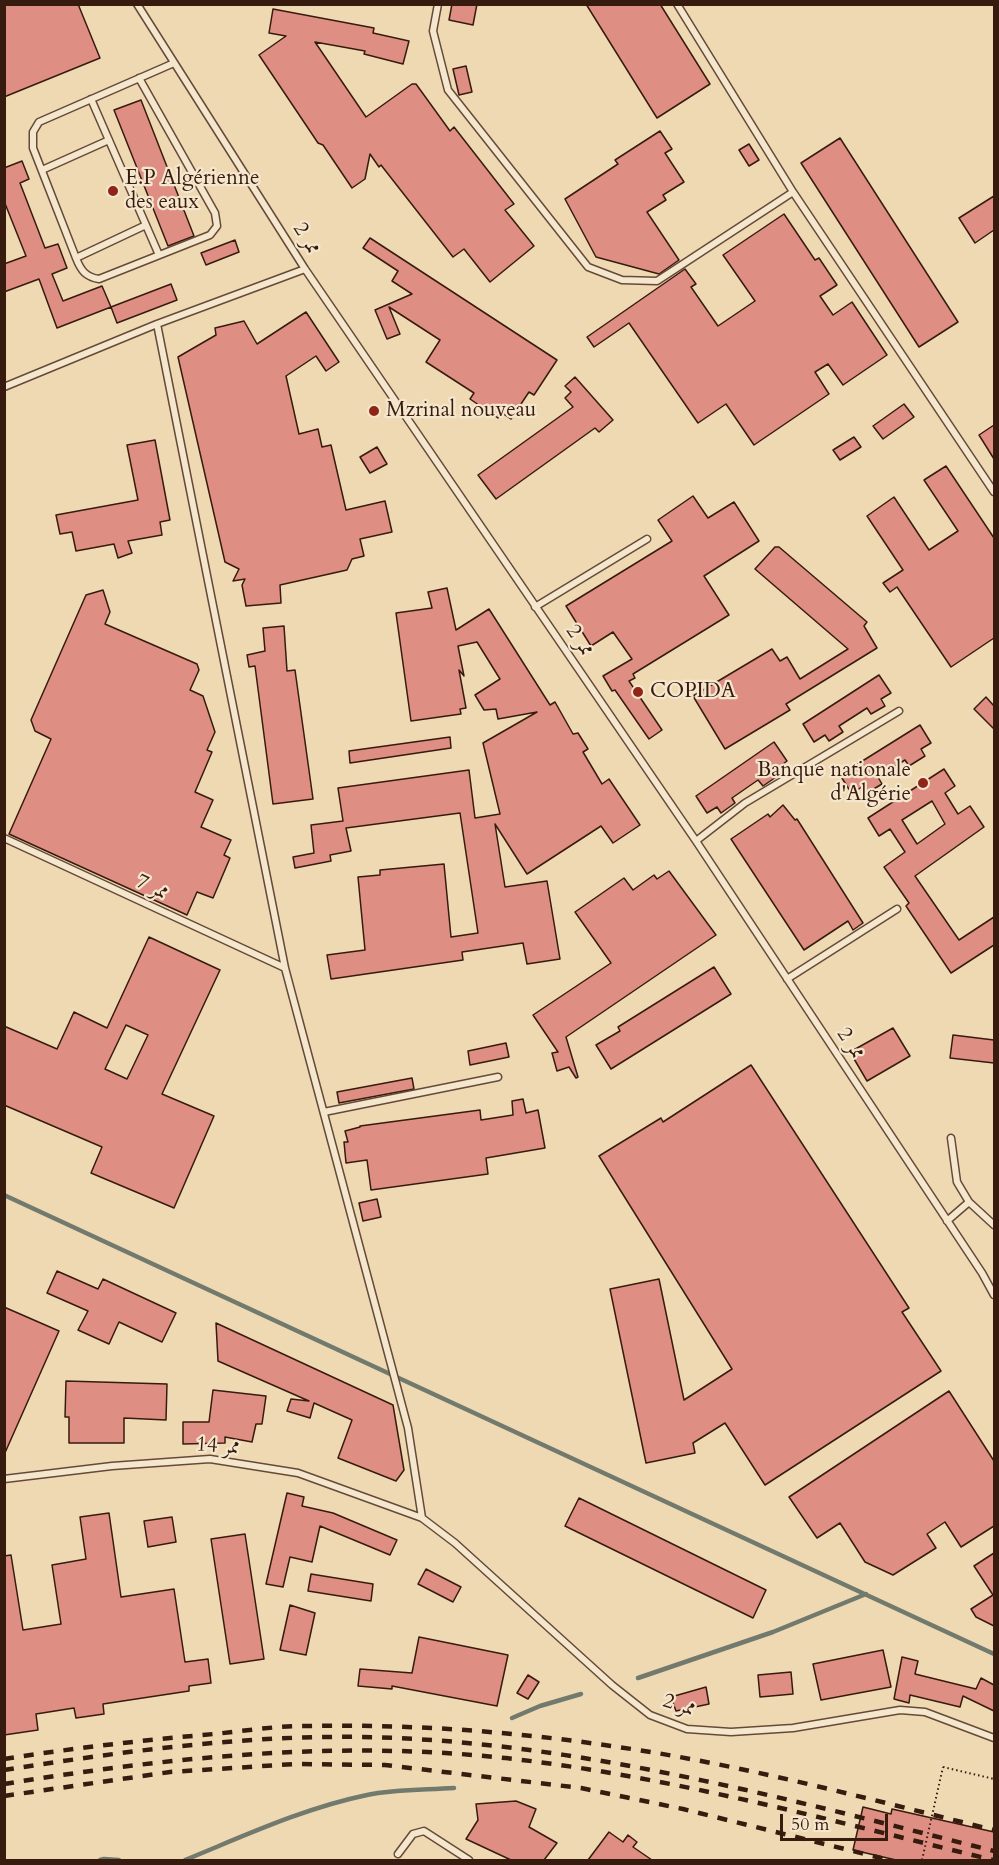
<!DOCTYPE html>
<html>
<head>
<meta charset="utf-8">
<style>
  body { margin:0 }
  #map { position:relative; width:999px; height:1865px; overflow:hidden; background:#efd9b3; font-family:Cardo,serif }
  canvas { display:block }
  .frame { position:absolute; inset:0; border:6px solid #371b0e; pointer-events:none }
  .scale { position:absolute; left:780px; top:1814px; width:108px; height:27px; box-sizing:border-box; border:3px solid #371b0e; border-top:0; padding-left:8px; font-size:18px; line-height:21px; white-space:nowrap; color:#371b0e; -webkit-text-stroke:4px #f5e6ce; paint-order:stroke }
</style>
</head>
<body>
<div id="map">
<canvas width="999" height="1865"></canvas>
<div class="frame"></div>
<div class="scale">50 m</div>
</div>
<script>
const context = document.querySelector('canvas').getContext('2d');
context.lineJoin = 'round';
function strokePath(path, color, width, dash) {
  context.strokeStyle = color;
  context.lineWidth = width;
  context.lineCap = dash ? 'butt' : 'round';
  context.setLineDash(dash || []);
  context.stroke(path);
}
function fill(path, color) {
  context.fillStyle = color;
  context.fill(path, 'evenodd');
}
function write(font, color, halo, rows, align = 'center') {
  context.font = font + ' Cardo,Amiri,serif';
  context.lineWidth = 4.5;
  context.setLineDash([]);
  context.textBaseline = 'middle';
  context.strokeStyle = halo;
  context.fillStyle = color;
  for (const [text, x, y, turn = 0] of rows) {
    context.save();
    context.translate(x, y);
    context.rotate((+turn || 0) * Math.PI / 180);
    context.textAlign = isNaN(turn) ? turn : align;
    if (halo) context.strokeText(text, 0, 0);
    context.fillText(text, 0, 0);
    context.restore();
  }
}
strokePath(new Path2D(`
  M4 1195 994 1654
  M638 1678 773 1632 866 1594
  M512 1718 540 1706 581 1694
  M100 1860 104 1859 119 1860
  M185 1860C244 1836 304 1808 367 1795 395 1789 425 1790 454 1788`), '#727a6d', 4.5);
const building = new Path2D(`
  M4 4H78L100 58 4 97Z
  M452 4H477L473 25 449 20Z
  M586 4H660L710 84 657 118Z
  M273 9 374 28 373 33 409 41 403 64 364 54 365 51 315 42 366 117 412 84H416L450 131 454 127 514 204 505 210 534 246 490 282 464 249 453 257 381 165 379 167 370 154 365 179 352 188 323 145 318 143 259 55 286 36 269 33Z
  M466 66 472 92 459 95 453 69Z
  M141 100 194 236 168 246 114 110Z
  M660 131 672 149 665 153 684 182 663 195 666 200 647 212 679 260 659 274 596 257 565 199 618 164 615 160Z
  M840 138 958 322 919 347 801 163Z
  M749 144 759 160 749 166 739 150Z
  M22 161 29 179 20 183 45 248 58 244 67 268 52 274 63 301 102 286 111 307 57 328 39 279 4 292V264L26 256 4 201V168Z
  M994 196V230L975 243 959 218Z
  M784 214 815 260 819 258 837 285 820 296 833 315 852 302 887 355 843 385 828 364 815 372 829 394 754 445 726 404 698 423 629 323 594 347 587 337 685 269 696 284 691 287 718 326 755 301 723 255Z
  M370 238 557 360 534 395 529 392 511 419 502 413 498 418 470 399 474 393 426 362 440 340 389 307 400 334 387 339 375 310 412 294 392 281 398 271 363 248Z
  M235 240 239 252 206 265 201 253Z
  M171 284 177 300 117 323 111 307Z
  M306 312 339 362 326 371 316 356 286 376 299 434 318 429 322 447 331 445 346 510 385 501 392 532 360 539 364 556 352 559 347 570 280 585 281 603 246 606 242 585 245 579 233 581 239 569 225 562 178 357 216 335 215 328 244 321 257 344Z
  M575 377 613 420 599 432 595 428 496 499 478 475 573 407 565 398 571 392 565 386Z
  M904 404 914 417 883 439 873 426Z
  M994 425V459L979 435Z
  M854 437 861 447 840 460 833 450Z
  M155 440 170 520 160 522 162 535 128 541 132 553 118 558 114 544 76 551 72 532 60 534 56 515 138 500 127 445Z
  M377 447 387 464 370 473 360 457Z
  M946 466 994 538V638L951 667 897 587 890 592 883 583 903 570 867 516 894 497 929 550 958 531 924 480Z
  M693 496 708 518 734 502 759 541 704 576 729 615 633 674 635 678 629 681 662 730 649 739 615 690 612 691 603 676 632 659 613 632 591 646 566 606 672 541 658 520Z
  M775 547H779L867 622 864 626 877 648 786 704 790 710 725 749 693 696 772 649 780 661 787 657 800 679 848 649 755 569Z
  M447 588 456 630 489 609 550 705 555 702 573 734 578 733 588 749 583 752 602 784 609 779 640 825 613 843 601 826 527 874 495 824 505 887 547 881 560 959 527 964 523 943 462 952 463 960 331 979 327 955 365 950 358 877 380 875V870L444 864 451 937 478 933 460 813 346 828 351 851 330 855 331 861 295 868 293 857 314 853 311 825 343 821 338 788 469 770 475 818 500 814 483 743 537 712 498 719 496 709 484 710 475 695 500 679 477 642 458 646 464 676 459 670 466 708 460 709 461 714 411 721 396 613 432 608 428 592Z
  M103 590 110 612 105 624 197 664 199 670 190 690 203 696 215 732 207 750 212 752 195 792 213 800 201 827 231 840 224 855 230 858 213 898 197 892 187 915 9 834 51 739 35 731 31 720 86 595Z
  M284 626 287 671 295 670 313 799 273 804 255 666 249 667 247 655 265 651 263 628Z
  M879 675 891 693 881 699 885 706 871 714 867 708 839 726 843 732 829 741 825 735 814 742 803 724Z
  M986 697 994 706V729L974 709Z
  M920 725 931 743 921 749 925 756 909 766 905 760 878 777 882 784 867 793 863 786 852 794 840 775Z
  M450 737 451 748 350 763 349 751Z
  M774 742 787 761 775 770 779 775 763 786 758 780 732 798 735 803 721 813 717 807 707 813 696 796Z
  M944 769 955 786 945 793 958 814 970 806 984 827 915 876 959 940 994 917V945L951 973 906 906 909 903 884 867 905 852 890 829 879 836 868 818ZM932 801 945 824 917 844 902 820Z
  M783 805 795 820 797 819 863 923 853 930 848 921 804 950 731 839 768 814 770 817Z
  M669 871 716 935 566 1037 578 1077 576 1078 569 1067 557 1071 552 1053 558 1052 533 1015 611 963 575 912 624 878 633 890 654 875 657 879Z
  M149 937 220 970 162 1094 214 1116 174 1208 91 1173 102 1147 4 1105V1026L57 1049 74 1012 107 1028ZM126 1025 148 1035 127 1079 105 1069Z
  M714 967 731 994 611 1069 596 1045 620 1031 618 1027Z
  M893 1028 910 1056 867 1081 850 1052Z
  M953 1035 994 1040V1063L950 1058Z
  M506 1043 509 1057 470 1065 468 1051Z
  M751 1065 909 1308 902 1312 941 1371 765 1485 725 1423 693 1443 695 1453 646 1463 610 1289 659 1279 684 1400 732 1369 599 1156 661 1118 663 1122Z
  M412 1078 414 1089 339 1103 337 1092Z
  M523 1099 526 1113 538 1110 545 1148 486 1158 488 1174 371 1190 367 1160 346 1163 344 1142H348L345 1131 360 1127V1126L480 1110 481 1120 513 1115 512 1101Z
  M377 1199 381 1217 363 1221 359 1203Z
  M57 1271 98 1289 103 1279 176 1313 162 1342 119 1322 109 1344 78 1330 88 1311 47 1293Z
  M4 1307 59 1331 4 1455Z
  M216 1323 393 1405 404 1470 396 1481 338 1458 352 1420 314 1403 310 1418 287 1411 291 1399 309 1401 218 1361Z
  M66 1381 167 1384 166 1420 124 1418V1443H69V1417H65Z
  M213 1390 266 1396 262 1424H256L252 1442 225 1437V1443L183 1444V1422H209Z
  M949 1391 994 1461V1526L961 1547 945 1522 927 1534 936 1548 893 1575 865 1562 840 1523 817 1538 789 1497Z
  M287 1493 304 1497 302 1506 333 1513 397 1540 390 1555 320 1526 312 1562 290 1557 283 1587 266 1584Z
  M579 1498 766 1590 753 1618 565 1526Z
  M109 1513 121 1597 174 1589 185 1662 208 1659 211 1683 189 1686V1691L103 1704 104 1714 76 1718 74 1708 36 1714 38 1730 4 1735V1556L11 1555 23 1630 61 1624 52 1565 86 1559 80 1517Z
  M172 1517 176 1542 148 1547 144 1521Z
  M245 1534 264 1659 230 1664 211 1539Z
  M994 1553V1626L976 1617 971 1609 993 1595 974 1566Z
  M426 1569 461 1587 453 1602 418 1584Z
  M311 1574 373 1584 371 1601 308 1591Z
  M290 1605 315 1613 306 1655 280 1650Z
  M419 1637 508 1655 497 1706 392 1686V1689L358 1686 360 1669 412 1673Z
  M883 1650 891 1687 821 1700 813 1664Z
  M902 1657 918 1661 915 1674 976 1689 981 1678 994 1685V1711L963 1696 960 1707 910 1695 909 1703 894 1699Z
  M791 1672 793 1694 760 1697 758 1675Z
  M528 1675 539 1682 528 1699 517 1693Z
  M706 1687 709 1704 676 1711 671 1697Z
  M516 1801 536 1809 529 1827 557 1843 544 1860H511L466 1839 478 1820 476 1804Z
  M863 1807 891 1814 892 1809 994 1832V1860H896L853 1850Z
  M609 1832 623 1842 628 1835 637 1842 633 1847 652 1860H588Z`);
fill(building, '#de8e83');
strokePath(building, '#371b0e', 1.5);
const service = new Path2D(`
  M137 4 305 269 696 841 982 1273 994 1295
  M438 4 433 31 448 90 588 267 622 280 657 281 793 192
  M677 4 793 192 994 492
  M139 78 215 213 217 226 210 235 99 279C86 277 81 271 76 258L33 148V132L39 122 174 63
  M91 99 159 255
  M42 170 109 140
  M76 258 146 225
  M157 324 285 968 408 1428 422 1518
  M4 387 157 324 305 269
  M535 607 647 539
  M4 838 285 968
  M696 841 745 803 899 711
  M787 979 897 909
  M324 1112 498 1077
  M951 1138 957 1182 969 1202 994 1225
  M947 1221 969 1202
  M4 1479 112 1466 210 1459 298 1473 422 1518 455 1543 612 1685 650 1715 687 1729 731 1732 793 1728 900 1710 925 1712 994 1738
  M398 1854 413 1834 424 1831 469 1860`);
strokePath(service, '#654a37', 9);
strokePath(new Path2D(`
  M943 1767 994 1779`), '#371b0e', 2, [1.5, 3]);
strokePath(service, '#f5e6ce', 6);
strokePath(new Path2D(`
  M4 1759C74 1748 144 1740 214 1734 244 1731 275 1726 305 1726 407 1724 510 1731 611 1746 741 1764 868 1799 994 1830
  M4 1770C132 1750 266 1732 396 1738 600 1747 798 1802 994 1851
  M4 1784C170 1757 338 1740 505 1758 670 1776 832 1821 993 1860
  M4 1796 170 1772 295 1764 385 1765 581 1788 683 1809 889 1860`), '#371b0e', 4.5, [10, 10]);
strokePath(new Path2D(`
  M922 1860 943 1767`), '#371b0e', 2, [1.5, 3]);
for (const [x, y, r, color] of [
  [113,191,6,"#8f2418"],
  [374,411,6,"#8f2418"],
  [638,692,6,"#8f2418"],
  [923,783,6,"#8f2418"]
]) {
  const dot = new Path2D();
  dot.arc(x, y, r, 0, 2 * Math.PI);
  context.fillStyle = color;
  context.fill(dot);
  strokePath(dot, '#f5e6ce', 2);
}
write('21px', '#371b0e', '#f5e6ce', [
  ["E.P Algérienne",125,179],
  ["des eaux",125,203],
  ["Mzrinal nouveau",386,411],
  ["COPIDA",650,692],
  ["Banque nationale",911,771,"right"],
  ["d'Algérie",911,795,"right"]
], 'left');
write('21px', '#371b0e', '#f5e6ce', [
  ["ممر 2",306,239,58],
  ["ممر 2",579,641,56],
  ["ممر 7",152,888,25],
  ["ممر 2",850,1044,56],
  ["ممر 14",218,1447,4],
  ["ممر 2",679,1706,17]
]);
</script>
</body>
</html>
